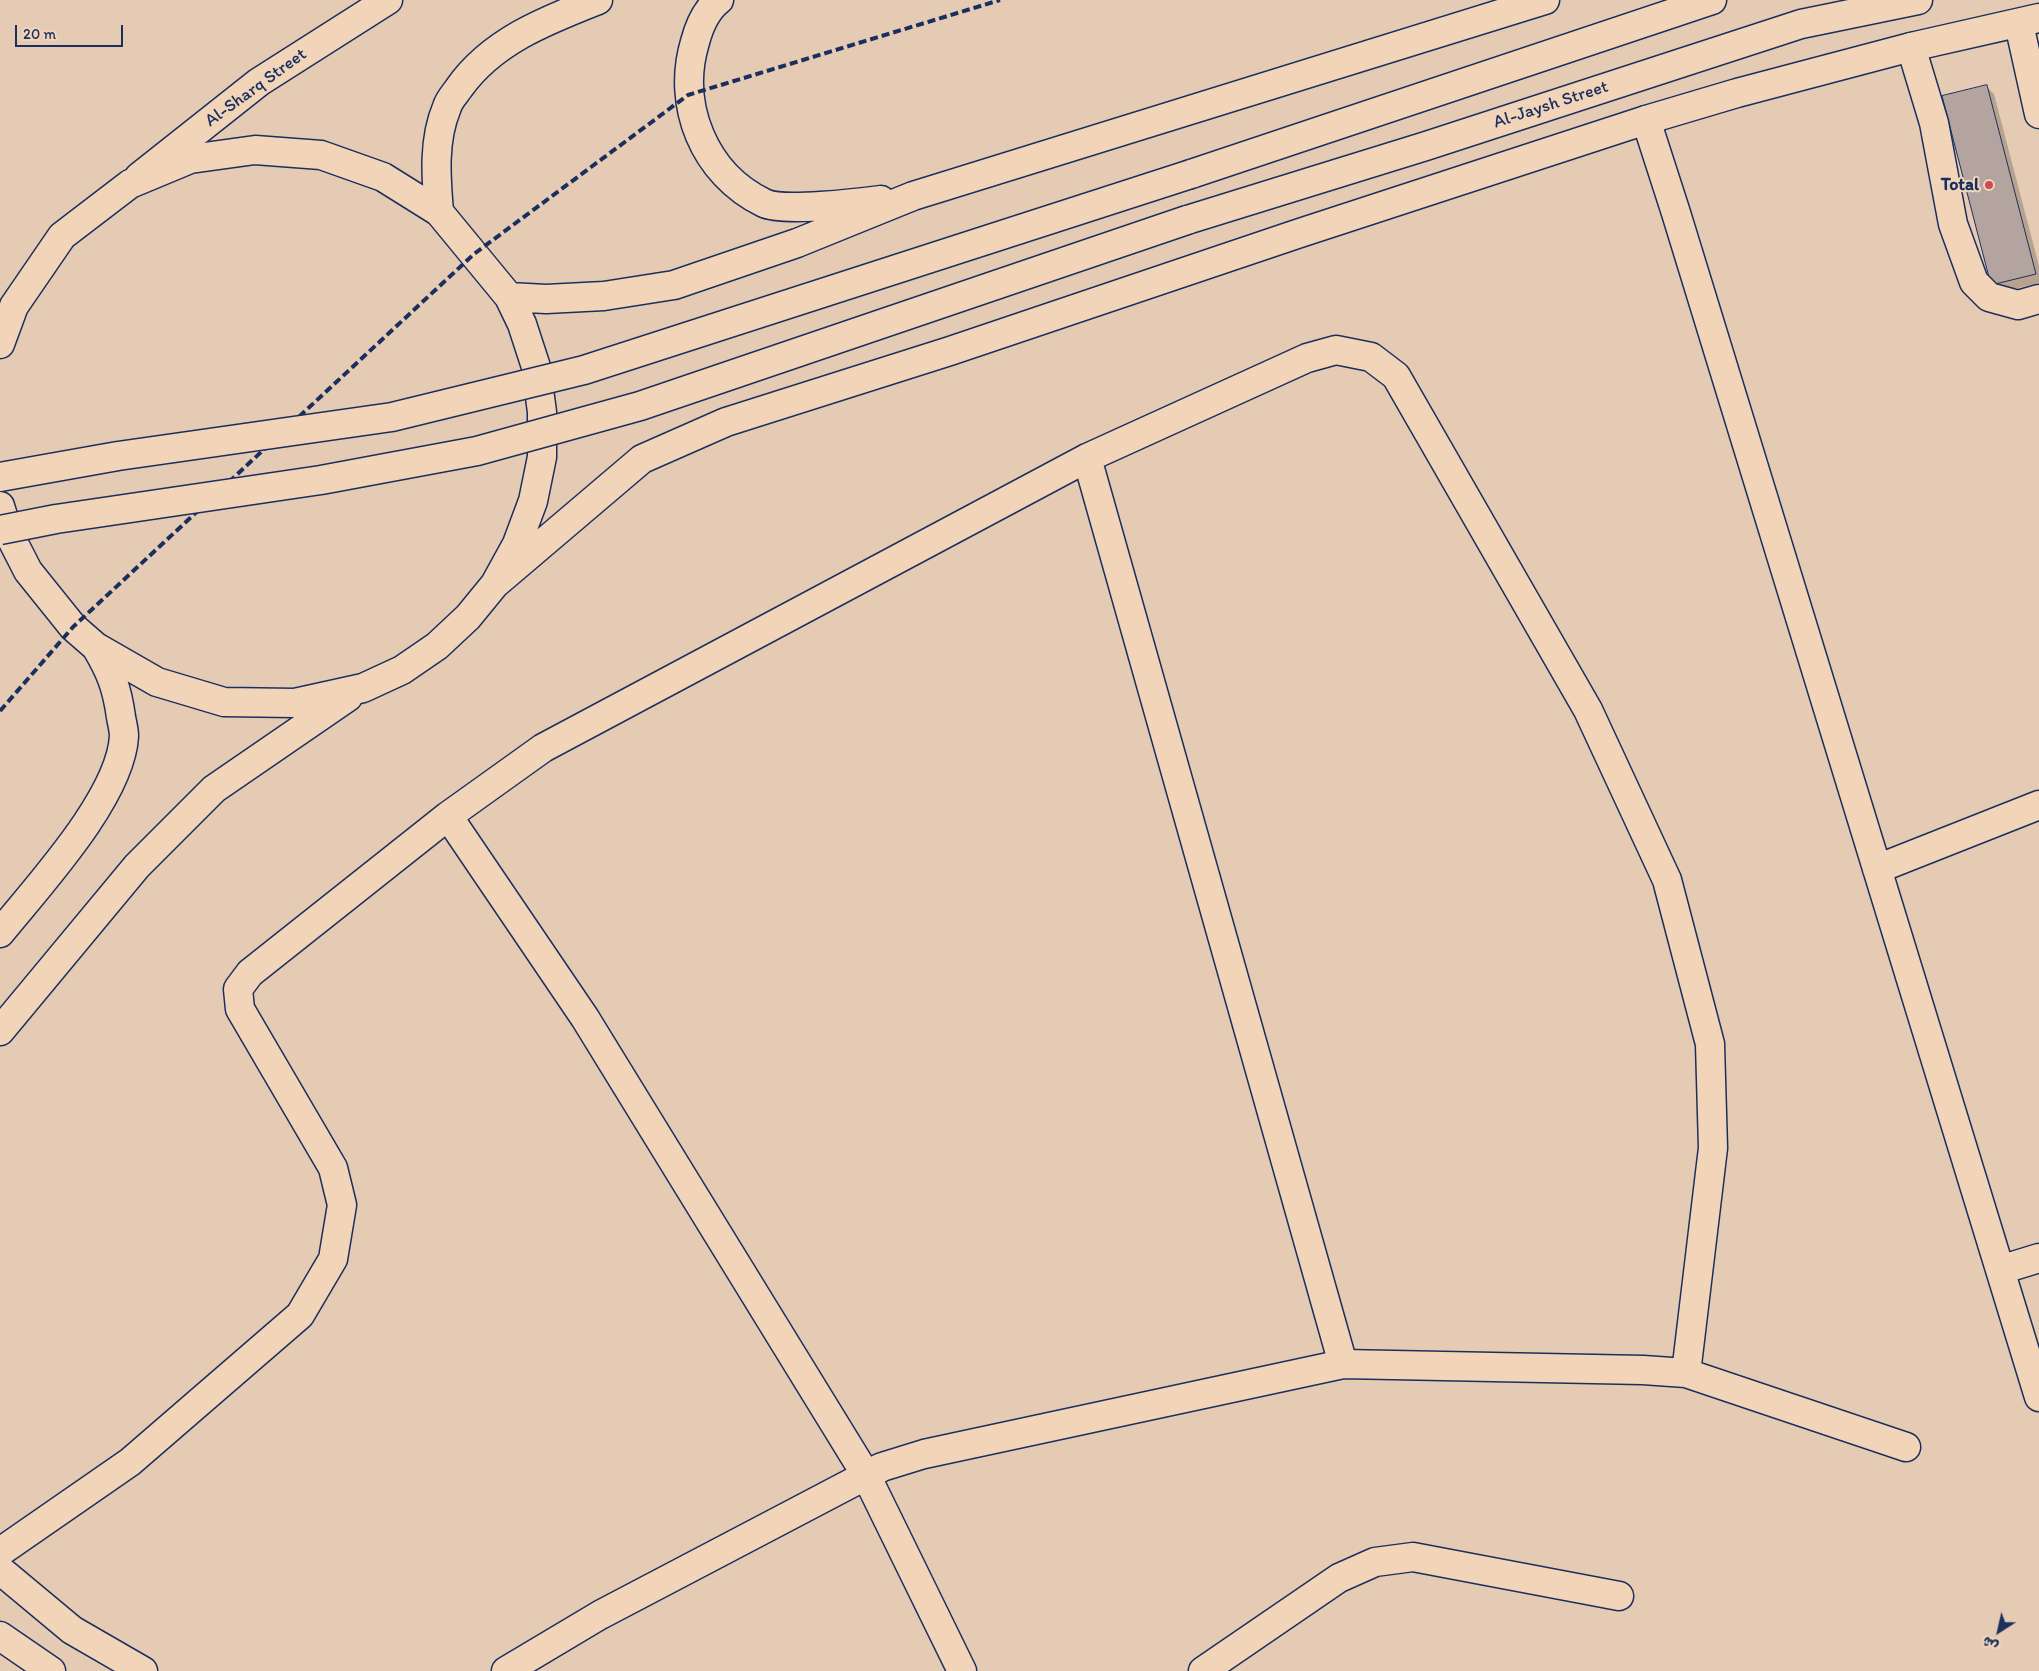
<!DOCTYPE html>
<html>
<head>
<meta charset="utf-8">
<style>
  body { margin:0 }
  #map { position:relative; width:2039px; height:1671px; overflow:hidden; background:#e5cbb4; font-family:Itim,"Playpen Sans Arabic",sans-serif }
  canvas { display:block }
  .north { position:absolute; left:1974px; top:1606px; width:50px; height:50px; -webkit-text-stroke:4px #f2d5b9; paint-order:stroke; rotate:215deg; font-size:14px; font-weight:700; line-height:20px; text-align:center; color:#1b2f5e }
  .north::after { content:''; display:block; margin:auto; width:18px; height:22px; background:#1b2f5e; clip-path:polygon(50% 0,100% 100%,50% 72%,0 100%) }
  .scale { position:absolute; left:15px; top:25px; width:108px; height:22px; box-sizing:border-box; border:2px solid #1b2f5e; border-top:0; padding-left:6px; font-size:15px; line-height:18px; white-space:nowrap; color:#1b2f5e; -webkit-text-stroke:4px #f2d5b9; paint-order:stroke }
</style>
</head>
<body>
<div id="map">
<canvas width="2039" height="1671"></canvas>
<div class="north">ش</div>
<div class="scale">20 m</div>
</div>
<script>
const context = document.querySelector('canvas').getContext('2d');
context.lineJoin = 'round';
function fill(path, color) {
  context.fillStyle = color;
  context.fill(path, 'evenodd');
}
function strokePath(path, color, width, dash) {
  context.strokeStyle = color;
  context.lineWidth = width;
  context.lineCap = dash ? 'butt' : 'round';
  context.setLineDash(dash || []);
  context.stroke(path);
}
function write(font, color, halo, rows, align = 'center') {
  context.font = font + ' Itim,sans-serif';
  context.lineWidth = 4;
  context.setLineDash([]);
  context.textBaseline = 'middle';
  context.strokeStyle = halo;
  context.fillStyle = color;
  for (const [text, x, y, turn = 0] of rows) {
    context.save();
    context.translate(x, y);
    context.rotate((+turn || 0) * Math.PI / 180);
    context.textAlign = isNaN(turn) ? turn : align;
    if (halo) context.strokeText(text, 0, 0);
    context.fillText(text, 0, 0);
    context.restore();
  }
}
fill(new Path2D(`
  M1986 86 1994 94 2039 266V283L2000 292 1992 285Z`), '#0003');
const building = new Path2D(`
  M1987 85 2036 274 1991 285 1942 96Z`);
fill(building, '#b3a49f');
strokePath(building, '#1b2f5e', 1);
const minor = new Path2D(`
  M2019 24 2039 114
  M1911 47 1934 123 1953 224 1974 282 1989 297 2018 305 2039 299
  M1646 120 1676 213 2039 1397
  M139 177 259 82 388 0
  M439 212C436 177 433 140 447 107 449 100 455 94 459 88 492 41 547 20 598 0
  M1087 458 1343 1364
  M448 816 585 1018 866 1475 962 1671
  M1877 869 2039 805
  M2000 1270 2039 1258
  M0 1552 130 1462 300 1315 333 1259 342 1205 333 1168 240 1009 238 989 250 973 448 816 543 748 1087 458 1307 358 1336 350 1371 357 1396 376 1588 710 1667 880 1710 1044 1713 1148 1686 1373
  M0 1570 72 1630 143 1671
  M0 1636 51 1671
  M506 1671 600 1615 882 1467 924 1454 1343 1364 1643 1370 1686 1373 1906 1447
  M1203 1671 1339 1578 1375 1562 1413 1557 1619 1596`);
const major = new Path2D(`
  M719 0C706 10 699 27 695 42 676 105 704 174 764 203 782 212 858 203 881 200
  M509 297 546 299 604 296 674 285 797 243 913 196 1545 0
  M0 344 14 306 62 236 130 184 190 159 255 150 321 155 383 177 439 212 509 297 522 324 536 367 542 412V457L533 501 517 544 495 584 468 617 437 646 402 670 363 688 295 703 224 702 157 682 96 647 73 627 28 571 8 532 0 506
  M495 584 642 459 726 422 950 351 1300 233 1646 120 1737 93 1911 47 2039 18
  M0 933C38 886 121 797 124 736 124 730 122 723 121 717 117 688 111 672 96 647
  M0 1031 137 866 214 789 348 697`);
const highway = new Path2D(`
  M1191 174 1712 0
  M1187 220 1426 146 1801 24 1918 0`);
strokePath(minor, '#1b2f5e', 31);
strokePath(major, '#1b2f5e', 31);
strokePath(highway, '#1b2f5e', 31);
strokePath(minor, '#f2d5b9', 28);
strokePath(major, '#f2d5b9', 28);
strokePath(highway, '#f2d5b9', 28);
strokePath(new Path2D(`
  M0 711 73 627 474 254 688 95 1000 0`), '#1b2f5e', 4, [8, 4]);
const highwayBridge = new Path2D(`
  M0 477 118 456 392 417 584 370 1191 174
  M0 530 56 519 321 480 477 451 640 406 1187 220`);
strokePath(highwayBridge, '#1b2f5e', 31, []);
strokePath(highwayBridge, '#f2d5b9', 28);
for (const [x, y, r, color] of [
  [1989,185,5,"#d1495b"]
]) {
  const dot = new Path2D();
  dot.arc(x, y, r, 0, 2 * Math.PI);
  context.fillStyle = color;
  context.fill(dot);
  strokePath(dot, '#f2d5b9', 2);
}
write('18px', '#1b2f5e', '#f2d5b9', [
  ["Al-Sharq Street",256,88,-36],
  ["Al-Jaysh Street",1551,105,-18]
]);
write('bold 18px', '#1b2f5e', '#f2d5b9', [
  ["Total",1979,185]
], 'right');
</script>
</body>
</html>
